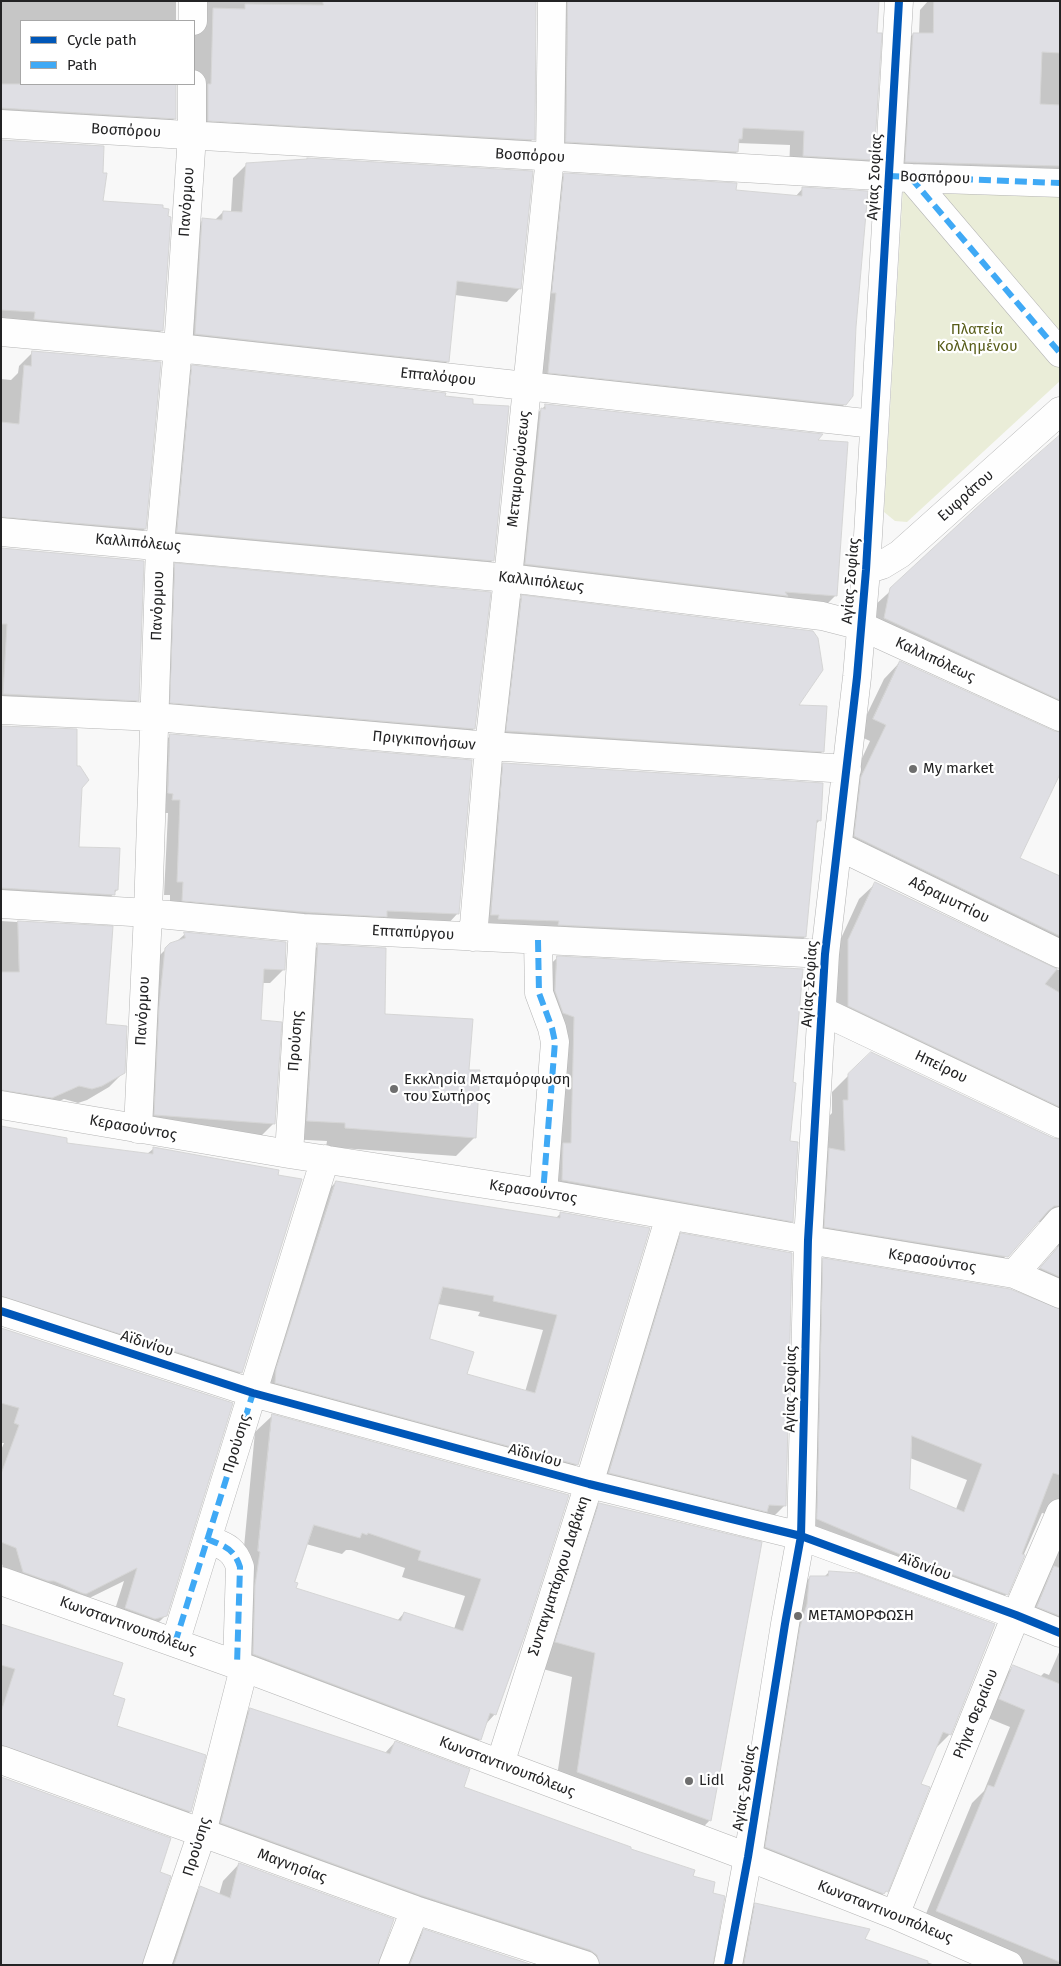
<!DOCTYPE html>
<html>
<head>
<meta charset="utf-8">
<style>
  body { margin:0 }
  #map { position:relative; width:1061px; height:1966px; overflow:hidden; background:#f8f8f8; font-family:"Fira Sans",sans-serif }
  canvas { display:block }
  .frame { position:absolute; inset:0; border:2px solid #232324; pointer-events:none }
  .legend { position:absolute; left:20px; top:20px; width:175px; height:65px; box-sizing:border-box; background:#fff; border:1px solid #a7a7a7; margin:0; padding:6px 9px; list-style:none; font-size:15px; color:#232324 }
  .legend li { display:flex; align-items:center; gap:10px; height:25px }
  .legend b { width:25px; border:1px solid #a7a7a7 }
</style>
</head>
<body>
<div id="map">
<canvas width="1061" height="1966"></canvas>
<div class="frame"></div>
<ul class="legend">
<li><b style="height:6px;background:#0057b8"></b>Cycle path</li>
<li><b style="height:6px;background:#3fa9f5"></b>Path</li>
</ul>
</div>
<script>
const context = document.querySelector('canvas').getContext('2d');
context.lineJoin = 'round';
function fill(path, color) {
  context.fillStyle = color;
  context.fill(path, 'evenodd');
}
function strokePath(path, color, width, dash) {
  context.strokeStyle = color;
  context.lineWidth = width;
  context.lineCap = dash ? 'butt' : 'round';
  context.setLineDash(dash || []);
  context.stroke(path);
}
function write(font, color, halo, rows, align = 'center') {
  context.font = font + ' "Fira Sans",sans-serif';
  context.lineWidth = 4.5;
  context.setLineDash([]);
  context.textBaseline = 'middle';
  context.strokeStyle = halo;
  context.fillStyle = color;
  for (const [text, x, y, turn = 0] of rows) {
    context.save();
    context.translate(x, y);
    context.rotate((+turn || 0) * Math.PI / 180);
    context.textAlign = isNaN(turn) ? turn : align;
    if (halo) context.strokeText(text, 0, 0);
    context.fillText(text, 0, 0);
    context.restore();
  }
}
fill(new Path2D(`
  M903 187 1060 192V381L907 522 895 521 884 512Z`), '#eaedd8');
fill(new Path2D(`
  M1 1H176V21H21V84H175V118L160 133 1 124Z
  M182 1H535L533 139 518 155 193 135 194 16Z
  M559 1H878L873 160 858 175 789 171 790 145 737 143V152L722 167 551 156Z
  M928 1H1060V182L891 177 898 49 913 34H919L920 10Z
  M1 141 101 202 162 330 147 345 1 325Z
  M246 165 520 288 507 302 455 295 448 361 435 374 182 347 189 233 203 220H215L223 212H231L233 178Z
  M565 174 795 197 803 188 845 404 831 418 535 386 551 188Z
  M33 352 145 529 130 543 1 531V379L11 380 18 373 19 366Z
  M193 367 493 560 478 576 162 547 178 382Z
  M546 405 836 595 822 609 512 578 527 423Z
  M1060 436V733L1056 724 868 635 874 606Z
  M1 549 138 700 124 714 1 709Z
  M176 565 474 729 460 742 158 716 162 578Z
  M522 597 797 706 823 751 809 765 493 745 508 611Z
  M900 662 1019 858 1060 877V970L1056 961 838 853 845 795 870 741 857 735 884 679Z
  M1 727 75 767 81 788 77 848 117 890 100 909 1 903Z
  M171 735 458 913 445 927 170 914V895H164L168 813H160L157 749Z
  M504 764 821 784 819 821 815 825 805 937 791 951 485 932 490 778Z
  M876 883 1053 969 1060 970V1141L1057 1132 832 1022V958L859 899Z
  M1 921 112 928 104 1025 124 1072 109 1087 87 1100 78 1103 64 1099 37 1111 1 1105Z
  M185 934 284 969 270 983H262L259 1021 274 1123 260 1137 141 1129 152 963 171 944 176 942Z
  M318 946 384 1015 468 1071 475 1137 456 1156 326 1147 327 1141 288 1139 299 965Z
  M557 958 792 1083 789 1142 792 1221 776 1237 547 1196 541 973Z
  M849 1075 1060 1141V1310L1057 1302 1025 1285 1056 1249 1059 1242 1047 1222H1038L990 1273 809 1243 813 1165 828 1150 827 1118 832 1113V1092Z
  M1 1127 65 1144 147 1154 153 1149 241 1372 227 1387 1 1313Z
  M336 1182 555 1219 561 1213 577 1464 562 1480 260 1398 321 1197ZM438 1304 480 1312 478 1316 543 1330 525 1392 465 1375 428 1340Z
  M682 1235 785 1505 771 1519 596 1486 668 1248Z
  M824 1260 1060 1311V1643L1021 1623 1050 1515 1042 1513 1006 1595 990 1611 801 1536 807 1276ZM910 1458 967 1480 956 1509 908 1490Z
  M1 1329 166 1615 151 1630 111 1622 124 1581 71 1607 9 1586 1 1561V1450L4 1443H1Z
  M272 1416 568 1496 495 1714 485 1725 480 1739 463 1756 237 1671 242 1568 255 1432ZM306 1544 342 1554 346 1550H351L405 1568 402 1577 465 1596 454 1629 404 1613 397 1621 295 1589 293 1583Z
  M600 1504 710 1820 687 1844 554 1796 572 1677 532 1666 576 1528Z
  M829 1572 950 1734 934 1750 920 1784 886 1891 866 1912 745 1868 790 1598 810 1577H824Z
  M1 1625 111 1696 116 1727 190 1812 174 1828 1 1766Z
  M1060 1650V1965H1011L920 1928 972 1803 984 1791 1010 1727 983 1716 996 1683 1013 1667 1040 1677 1044 1673 1049 1675Z
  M250 1709 385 1753 395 1742 463 1787 629 1850 691 1876 711 1894 712 1965H569L205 1839 234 1726Z
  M239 1864 377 1965H164L184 1904 201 1888 219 1895 223 1881Z
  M756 1904 864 1939 935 1965H731L739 1921Z
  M424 1931 529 1965H401L408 1947Z`), '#0003');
const building = new Path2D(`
  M323 1H536L535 140 208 121V84H211L213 8 245 9V4L323 5Z
  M568 1H879L877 33H882L874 160 803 156 804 131 743 128 742 139H739L738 152 566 142Z
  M934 1H1060V53L1042 52 1040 104 1060 105V166L905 162 913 33H933Z
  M1 84H176V119L1 108Z
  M1 140 104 146 103 173H107L103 201 163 205V208L169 209 168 216 171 217 163 331 34 319 35 312 1 310Z
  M307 158 533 171 521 289 457 281 449 362 195 334 202 218 222 220 223 211 242 212 246 163 307 159Z
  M564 173 737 183 736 190 802 196V187L868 191 856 327 853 396 846 405 548 373 556 293H552Z
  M32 351 161 362 146 529 1 517V422L19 424 24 365 31 366Z
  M192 365 446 393 445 396 473 399V404L509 406 494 561 177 532Z
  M545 404 823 434 818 440 848 442 837 596 785 592 788 596 525 564 541 408 545 409Z
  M1060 435V700L884 618 890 588 985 500Z
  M1 548 144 561 139 701 3 694 7 624H1Z
  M175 563 491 592 475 729 170 703Z
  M522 595 813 631 818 638 823 670 799 705 827 706 824 752 506 731Z
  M900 661 1054 731 1060 732V774L1020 858 1060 876V936L854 836 861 777 886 725 873 719Z
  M1 726 77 729V766H80L89 780 82 788 79 847 120 848 118 890H115V895L1 888Z
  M170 734 472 760 459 914 387 911V917L304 912 182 901 183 882H177L180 800H172L173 794 168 793Z
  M503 763 823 783 821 821 817 820 806 937 558 925 559 921 498 919 499 915H491Z
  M875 882 1057 969 1045 984 1060 993V1107L848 1006V940Z
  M18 921 113 926 106 1024 127 1026 125 1073 102 1086 92 1089 79 1086 52 1098 1 1090V972H19Z
  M184 932 286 942 285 970 264 969 261 1020 282 1022 275 1124 154 1115 159 1007 165 948 170 943 185 938Z
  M318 944 386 948 385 1014 473 1019 469 1070H480L476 1138 345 1128V1123L307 1121Z
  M557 956 803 969 793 1082 796 1083 790 1141 798 1142 793 1222 562 1180 563 1143H571L574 1017 563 1013 555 991Z
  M871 1052 1053 1138 1060 1139V1206H1054L1048 1211 1008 1257 824 1227 829 1148 845 1151 843 1100H848V1074Z
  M1 1126 67 1138V1143L153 1154V1147L279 1170 278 1175 302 1179 242 1373 1 1296Z
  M336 1181 434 1198 560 1218V1212L650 1228 578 1465 275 1383 276 1369ZM443 1287 494 1296 493 1301 557 1315 535 1393 467 1374 474 1352 430 1339Z
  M681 1233 792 1253 786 1506 769 1505 767 1512 609 1473Z
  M1060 1245V1277L1040 1268Z
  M823 1258 1010 1289 1060 1309V1475L1053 1473 1022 1554 1025 1555 1008 1595 918 1562 817 1519ZM912 1436 982 1464 964 1512 910 1489Z
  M1 1328 233 1403 167 1616 155 1619 125 1608 137 1568 86 1594 82 1593 54 1581H48L23 1572 16 1548 1 1542V1474L19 1425 14 1423 19 1408 1 1403Z
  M272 1414 569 1495 525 1634 496 1715 490 1713 481 1740 253 1654 255 1585 260 1552 258 1551ZM314 1525 360 1538 362 1533 367 1535 368 1533 421 1551 418 1560 481 1579 463 1631 404 1612 401 1621 296 1588 298 1583 295 1582Z
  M599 1503 762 1542 711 1821 577 1772 595 1653 555 1642Z
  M1054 1566 1060 1568V1616L1037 1607Z
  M829 1571 858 1573 995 1624 951 1735 943 1732 921 1784 930 1787 888 1892 886 1891 884 1894 765 1847 800 1627 807 1604 809 1580 810 1576H828Z
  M1 1624 123 1663 113 1695 125 1699 117 1726 206 1755 191 1812 1 1745V1712L15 1669 1 1665Z
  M1013 1665 1060 1684V1962L936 1911 988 1785 994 1787 1025 1710 999 1699Z
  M250 1708 390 1754 395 1741 470 1769 464 1787 631 1847V1849L695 1870 693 1876 715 1882 713 1893 725 1896 713 1965H600L597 1955 590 1950 420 1895 221 1823Z
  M1 1777 171 1838 160 1872 171 1876 142 1965H1Z
  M239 1863 394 1919 378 1965H174L200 1886 230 1898Z
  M755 1903 870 1929 865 1939 928 1961 927 1965H744Z
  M424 1929 533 1965H410Z`);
fill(building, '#dfdfe4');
strokePath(building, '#d5d5d5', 1);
const minor = new Path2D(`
  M193 21V1
  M1 124 911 178 1060 183
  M911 178 1060 353
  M1 332 178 348 874 424
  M1 532 508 578 822 616 861 626 1060 717
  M866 570 882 565 900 554 1060 411
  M1 710 155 717 489 746 847 769
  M838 846 1060 954
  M1 904 148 913 303 928 825 954
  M473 937 489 746 508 578 550 157 552 1
  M538 940 539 993 552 1028 555 1042 543 1193
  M822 1011 1060 1124
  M1 1105 289 1154 543 1193 808 1240 1014 1274 1060 1294
  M138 1129 148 913 160 545 178 348 192 135V84
  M289 1154 303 928
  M1014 1274 1060 1221
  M1 1311 253 1393 589 1484 801 1536 1016 1615 1060 1633
  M207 1539C224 1546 234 1548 240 1567L237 1665
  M1 1581 237 1665 748 1857 895 1915 1009 1965
  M175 1643 325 1159
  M1 1760 415 1910 585 1965
  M500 1764 589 1484 670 1216
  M895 1915 1016 1615 1060 1513
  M157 1965 202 1833 244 1668
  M393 1965 415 1910
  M728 1965 748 1857 785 1624 801 1536 808 1240 825 954 857 677 866 570 899 1`);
strokePath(minor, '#b4b4b4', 29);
strokePath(minor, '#fefefe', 28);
strokePath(new Path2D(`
  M889 176 1060 183
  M911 178 1060 353
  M538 940 539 993 552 1028 555 1042 543 1193
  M207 1539C224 1546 234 1548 240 1567L237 1665
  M175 1643 253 1393`), '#3fa9f5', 6, [12, 6]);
strokePath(new Path2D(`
  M1 1311 253 1393 589 1484 801 1536 1016 1615 1060 1633
  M728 1965 748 1857 785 1624 801 1536 808 1240 825 954 857 677 866 570 899 1`), '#0057b8', 8);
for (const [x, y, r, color] of [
  [913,769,5,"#6e6e6e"],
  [394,1089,5,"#6e6e6e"],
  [798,1616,5,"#6e6e6e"],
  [689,1781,5,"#6e6e6e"]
]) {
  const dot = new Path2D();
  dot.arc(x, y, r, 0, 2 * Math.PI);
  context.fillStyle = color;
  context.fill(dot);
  strokePath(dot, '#fff', 2);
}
write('15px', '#232324', '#fff', [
  ["Βοσπόρου",126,131,3],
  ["Βοσπόρου",530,156,3],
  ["Αγίας Σοφίας",875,177,-87],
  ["Βοσπόρου",935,178,2],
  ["Πανόρμου",187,202,-86],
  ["Επταλόφου",438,377,6],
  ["Μεταμορφώσεως",519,469,-84],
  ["Ευφράτου",966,496,-42],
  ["Καλλιπόλεως",138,543,5],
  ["Αγίας Σοφίας",851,581,-85],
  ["Καλλιπόλεως",541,582,7],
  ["Πανόρμου",158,606,-88],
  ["Καλλιπόλεως",935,660,25],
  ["Πριγκιπονήσων",424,741,5],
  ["Αδραμυττίου",949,900,26],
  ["Επταπύργου",413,933,3],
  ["Αγίας Σοφίας",810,984,-86],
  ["Πανόρμου",143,1011,-87],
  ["Προύσης",296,1041,-86],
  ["Ηπείρου",941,1067,26],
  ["Κερασούντος",133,1128,10],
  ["Κερασούντος",533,1192,9],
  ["Κερασούντος",932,1261,9],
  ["Αϊδινίου",147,1344,18],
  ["Αγίας Σοφίας",791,1389,-89],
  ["Προύσης",237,1444,-73],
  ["Αϊδινίου",535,1456,15],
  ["Αϊδινίου",925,1567,20],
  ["Συνταγματάρχου Δαβάκη",559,1576,-72],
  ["Κωνσταντινουπόλεως",128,1626,20],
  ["Ρήγα Φεραίου",976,1714,-68],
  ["Κωνσταντινουπόλεως",507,1767,21],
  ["Αγίας Σοφίας",745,1788,-81],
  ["Προύσης",197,1847,-73],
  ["Μαγνησίας",292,1866,20],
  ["Κωνσταντινουπόλεως",885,1912,22]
]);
write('15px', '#585d19', '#fff', [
  ["Πλατεία",977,330],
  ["Κολλημένου",977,347]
]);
write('15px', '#232324', '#fff', [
  ["My market",923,769],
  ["Εκκλησία Μεταμόρφωση",404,1080],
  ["του Σωτήρος",404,1097],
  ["ΜΕΤΑΜΟΡΦΩΣΗ",808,1616],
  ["Lidl",699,1781]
], 'left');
</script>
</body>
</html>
